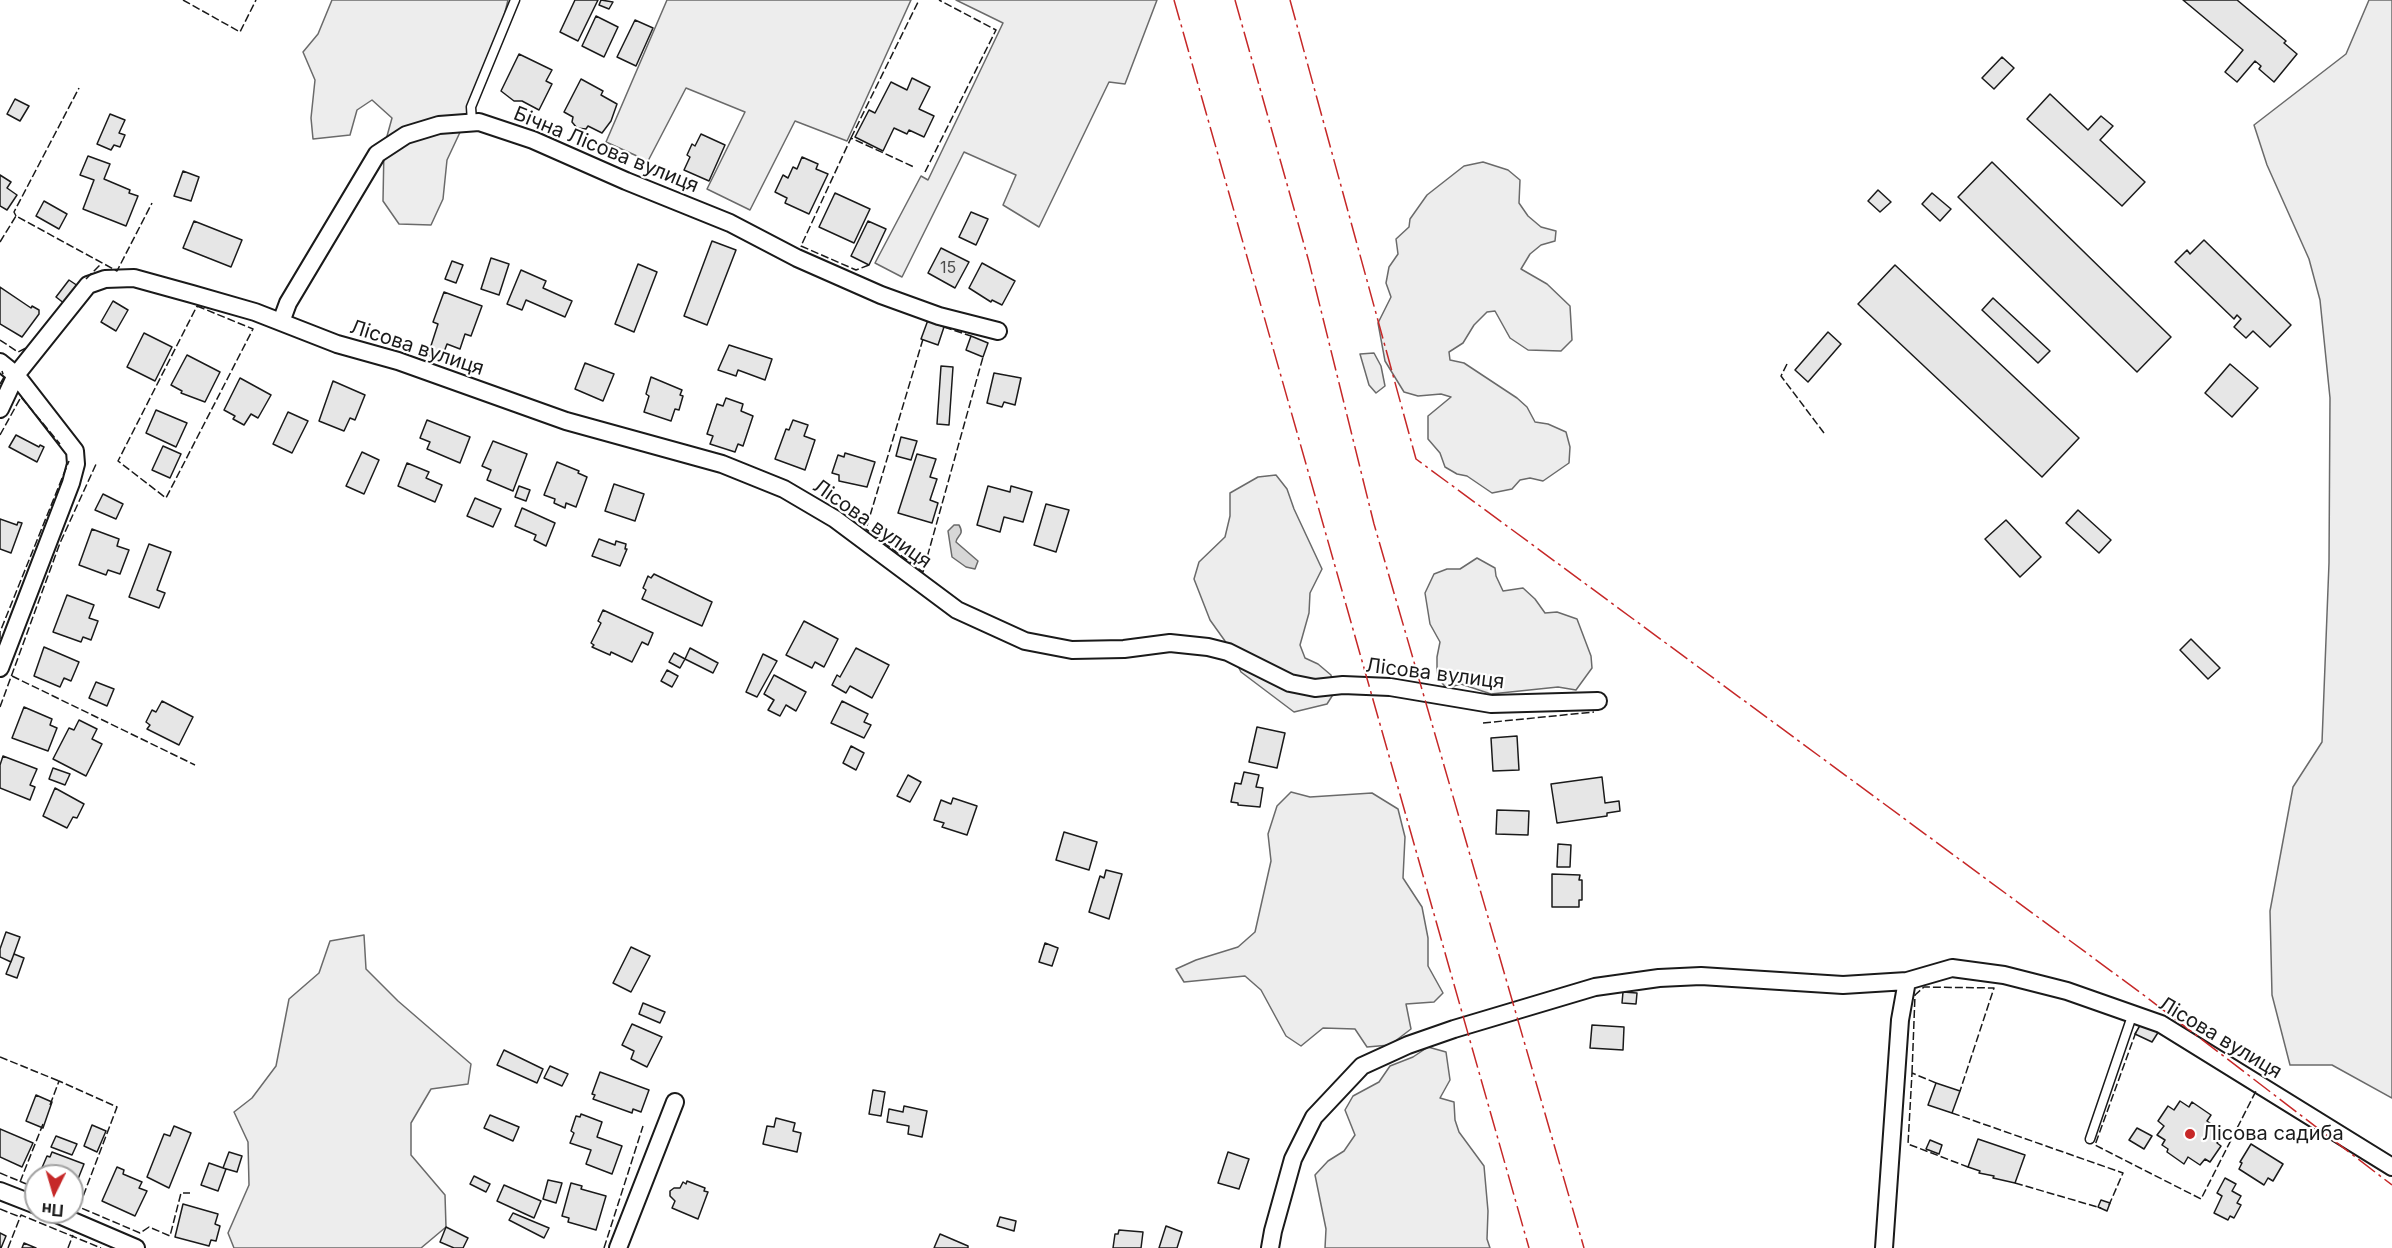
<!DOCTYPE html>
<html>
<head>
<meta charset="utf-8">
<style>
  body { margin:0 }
  #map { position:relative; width:2392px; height:1248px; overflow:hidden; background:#fff; font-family:Inter,sans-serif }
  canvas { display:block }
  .north { position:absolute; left:24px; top:1164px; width:60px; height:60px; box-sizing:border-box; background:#fff; border:2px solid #a3a3a3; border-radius:50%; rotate:185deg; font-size:16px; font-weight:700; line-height:24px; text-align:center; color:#1a1a1a }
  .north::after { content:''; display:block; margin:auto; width:21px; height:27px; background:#c62828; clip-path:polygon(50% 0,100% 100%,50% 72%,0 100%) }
</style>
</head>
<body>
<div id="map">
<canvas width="2392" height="1248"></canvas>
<div class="north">Пн</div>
</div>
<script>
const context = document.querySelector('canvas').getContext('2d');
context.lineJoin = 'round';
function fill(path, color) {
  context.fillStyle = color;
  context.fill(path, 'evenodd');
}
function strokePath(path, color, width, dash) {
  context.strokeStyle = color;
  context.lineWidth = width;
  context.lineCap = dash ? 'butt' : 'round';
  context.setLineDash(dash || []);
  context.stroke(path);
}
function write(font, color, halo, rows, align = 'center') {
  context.font = font + ' Inter,sans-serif';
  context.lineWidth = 4.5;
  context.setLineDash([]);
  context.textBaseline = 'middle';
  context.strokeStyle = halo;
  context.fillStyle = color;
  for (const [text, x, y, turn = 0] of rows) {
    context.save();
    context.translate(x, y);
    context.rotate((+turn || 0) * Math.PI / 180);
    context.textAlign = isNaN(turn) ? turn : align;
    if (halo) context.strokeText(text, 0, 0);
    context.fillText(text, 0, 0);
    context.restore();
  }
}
const built = new Path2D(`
  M332 0H508L492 64 447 160 443 199 431 225 399 224 383 201 384 147 392 118 372 100 357 110 350 135 313 139 311 118 315 80 303 52 318 34Z
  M667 0H911L847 141 795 121 750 210 707 189 745 112 686 88 648 161 606 142Z
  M956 0H1157L1125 84 1109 82 1039 227 1003 205 1016 175 964 152 902 277 875 263 921 176 928 180 1003 23Z
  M2369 0H2392V1098L2332 1065H2290L2272 995 2270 911 2293 787 2322 742 2329 563 2330 398 2320 300 2309 259 2267 165 2254 125 2346 54Z
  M1483 162 1508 170 1520 180 1519 203 1528 216 1541 227 1556 231 1555 241 1541 245 1530 254 1521 269 1547 284 1570 306 1572 340 1561 351 1528 350 1510 338 1495 311 1487 312 1474 325 1463 343 1449 352 1450 360 1464 363 1517 398 1527 407 1535 422 1548 424 1566 432 1570 447 1569 463 1543 481 1530 478 1520 480 1512 489 1492 493 1467 476 1457 474 1445 467 1440 453 1428 439V416L1451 397 1441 394 1418 396 1404 392 1385 361 1378 323 1391 297 1386 283 1389 267 1398 254 1396 239 1409 227 1410 219 1427 195 1464 166Z
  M1374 353 1381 366 1385 386 1376 393 1369 385 1360 354Z
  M1276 475 1287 489 1294 509 1322 569 1310 593 1309 613 1300 645 1305 658 1318 664 1331 675 1334 693 1327 704 1294 712 1241 672 1225 641 1210 620 1194 579 1199 562 1225 537 1230 516V493L1258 477Z
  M1477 558 1495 568 1496 576 1503 591 1523 588 1535 599 1545 613 1557 612 1577 619 1591 656 1592 668 1576 690 1558 687 1491 694 1461 684 1446 688 1437 676V657L1440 642 1430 624 1425 593 1434 574 1447 569H1460Z
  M1291 792 1310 797 1372 793 1398 809 1405 837 1403 878 1422 907 1428 938V966L1443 993 1434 1002 1406 1004 1411 1029 1390 1045 1367 1047 1355 1029 1323 1028 1301 1046 1286 1036 1261 990 1245 976 1184 982 1176 969 1196 960 1238 947 1255 932 1271 861 1268 834 1277 806Z
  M364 935 366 969 398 1001 471 1064 468 1084 431 1089 411 1123V1155L445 1195 446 1227 421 1248H234L228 1233 249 1185 248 1142 234 1112 252 1098 276 1066 289 999 319 973 330 941Z
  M1428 1047 1446 1052 1450 1080 1440 1098 1454 1102 1455 1120 1459 1132 1484 1166 1488 1211 1487 1239 1490 1248H1325L1326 1229 1315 1175 1328 1161 1344 1151 1355 1135 1345 1110 1353 1096 1379 1082 1390 1066 1413 1057Z`);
fill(built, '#ededed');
strokePath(built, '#6a6a6a', 1.5);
const water = new Path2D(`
  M954 525H959C965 535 957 535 956 542L978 561 975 569 966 567 952 557 948 531Z`);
fill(water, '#d7d7d7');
strokePath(water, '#6a6a6a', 1.5);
const building = new Path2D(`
  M575 0H598L578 41 560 32Z
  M601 0 613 2 609 9 599 5Z
  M2183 0H2237L2286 41 2284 43 2297 54 2274 82 2259 69 2261 66 2255 61 2237 82 2225 72 2243 50Z
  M596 16 618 27 604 57 582 46Z
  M635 20 653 28 636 66 617 57Z
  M519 54 552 70 546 81 552 84 539 110 522 101H514L501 91Z
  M2002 57 2014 68 1994 89 1982 78Z
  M912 78 930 87 919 109 934 116 924 137 909 130 907 134 894 128 883 151 855 137 869 110 875 113 891 82 907 90Z
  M581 79 603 91 601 95 617 104 611 121 602 133 588 126 586 129 577 128 572 122 573 117 564 112Z
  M2050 94 2088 130 2101 116 2113 126 2100 140 2145 182 2122 206 2027 119Z
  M15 99 29 106 20 121 7 114Z
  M110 114 125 120 119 133 125 135 120 147 114 145 111 150 97 144Z
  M701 134 725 145 709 181 684 170 690 157 687 155 692 144 695 146Z
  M88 156 110 164 104 179 130 190 129 193 138 196 126 226 83 209 94 180 80 175Z
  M802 157 818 164 816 169 828 174 809 214 785 203 787 198 775 192 783 175 788 178 793 167 797 169Z
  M1992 162 2171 337 2137 372 1958 197Z
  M183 171 199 177 191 201 174 196Z
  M0 175 11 182 7 188 17 195 7 210 0 206Z
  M1878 190 1891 202 1880 212 1868 201Z
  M835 193 870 209 854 243 819 227Z
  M1932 193 1951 209 1940 221 1922 204Z
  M44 201 67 214 59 229 36 216Z
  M971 212 988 219 976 245 959 237Z
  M194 221 242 240 231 267 183 248Z
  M868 221 886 229 869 265 851 256Z
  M2204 240 2291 325 2270 347 2253 331 2246 338 2234 327 2241 319 2237 315 2234 319 2175 262 2187 250 2190 254Z
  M712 241 736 250 707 325 684 316Z
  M941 248 969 262 955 288 928 273Z
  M491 258 509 264 499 295 481 289Z
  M452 261 463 265 456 283 445 279Z
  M982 263 1015 281 1002 305 992 300 991 302 969 288Z
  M638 264 657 272 634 332 615 324Z
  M1895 265 2079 438 2042 477 1858 304Z
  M521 270 546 281 543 288 572 301 565 317 526 300 522 310 507 304Z
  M69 280 78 286 65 304 56 297Z
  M0 287 31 308 32 306 39 310V314L22 337 0 324Z
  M444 292 482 306 471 336 465 334 460 349 447 344 441 360 428 355 438 324 433 322Z
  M1993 298 2050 351 2038 363 1982 310Z
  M113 301 128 310 116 331 101 322Z
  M928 320 944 327 938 345 921 339Z
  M1828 332 1841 344 1808 382 1795 370Z
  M144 333 172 347 155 381 127 367Z
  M971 336 988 343 983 357 966 350Z
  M729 345 772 359 765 380 738 370 736 376 718 370Z
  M187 355 220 372 205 402 181 393 182 391 171 385Z
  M585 363 614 374 603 401 575 389Z
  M2230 364 2258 388 2232 417 2205 393Z
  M941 366 953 367 949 425 937 424Z
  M994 373 1021 378 1015 405 1004 402 1002 407 987 403Z
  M651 377 682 390 680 395 683 396 679 410 675 409 671 421 644 412 649 396 646 394Z
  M240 378 271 395 258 418 251 414 244 425 233 419 235 416 224 410Z
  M333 381 365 395 355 420 350 418 344 431 319 421Z
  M726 398 743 404 741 411 753 416 743 446 738 444 735 452 710 444 713 436 707 434 717 404 723 406Z
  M156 410 187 423 176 447 146 433Z
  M288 412 308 421 292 453 273 444Z
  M427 420 470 437 460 463 427 449 430 442 420 438Z
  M793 420 808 425 804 436 815 440 805 470 775 459 786 429 789 430Z
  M16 435 39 447 40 445 44 447 37 462 9 447Z
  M901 437 917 441 911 460 896 456Z
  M493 441 527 454 513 491 487 480 491 470 482 466Z
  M163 446 181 454 170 478 152 470Z
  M362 452 379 460 364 494 346 486Z
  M845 453 875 462 867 487 839 481V475L832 473 838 455 844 457Z
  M917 454 936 459 930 477 937 479 930 500 938 503 932 523 898 513Z
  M557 462 579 471 578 473 587 477 576 507 566 503 565 508 554 503 555 499 544 495Z
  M407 463 429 472 426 478 442 485 435 502 398 486Z
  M614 484 644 494 635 521 605 511Z
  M519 486 530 490 526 501 515 497Z
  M988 486 1010 492 1011 486 1032 492 1023 522 1004 517 1000 532 977 525Z
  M103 494 123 504 116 519 95 510Z
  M475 498 501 509 493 527 467 516Z
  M1046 504 1069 510 1056 552 1034 545Z
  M522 508 555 523 546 546 534 540 536 535 515 526Z
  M2078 510 2111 540 2099 553 2066 523Z
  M0 519 17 525 18 522 22 523 11 553 0 549Z
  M2006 520 2041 557 2020 577 1985 539Z
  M92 529 119 539 117 546 129 550 120 574 108 570 106 575 79 565Z
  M599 539 615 545 616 541 626 544 625 549H627L620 566 592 556Z
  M149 544 171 552 157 590 165 593 159 608 129 597Z
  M654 574 712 602 702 626 642 599 646 590 643 588 648 576 651 578Z
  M67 595 94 605 89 618 98 621 91 640 83 637 81 642 53 632Z
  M603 610 653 633 648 645 642 642 632 662 611 652 610 655 592 647 594 645 591 643 601 623 598 621Z
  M804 621 838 639 824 667 815 662 812 668 786 655Z
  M2191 639 2220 668 2208 679 2180 650Z
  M44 647 79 662 71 681 64 678 60 687 34 676Z
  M690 648 718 663 713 673 685 659Z
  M856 648 889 665 872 698 850 686 846 693 832 685 837 675 840 677Z
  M674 653 685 659 680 668 669 662Z
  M763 654 777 661 757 697 746 692Z
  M667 670 678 676 672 687 661 681Z
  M774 675 806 692 796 711 786 705 780 716 768 710 774 700 764 694Z
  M96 682 114 689 107 706 89 698Z
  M162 701 193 717 179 745 147 729 150 725 146 722 152 710 156 712Z
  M842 701 868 714 864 722 871 725 864 738 831 723Z
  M24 707 52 719 50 725 57 728 48 751 12 738Z
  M79 720 97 729 92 739 102 744 86 776 53 759 69 728 74 730Z
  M1257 727 1285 733 1277 768 1249 762Z
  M1517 736 1519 770 1493 771 1491 738Z
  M851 746 864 753 856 770 843 763Z
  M3 756 37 769 30 785 35 787 30 800 0 788V765Z
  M53 768 70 774 65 785 49 779Z
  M1244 772 1259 775 1256 787 1263 788 1260 807 1238 805V803L1231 802 1235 783 1241 784Z
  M908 775 921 782 910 802 897 796Z
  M1602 777 1605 803 1619 801 1620 811 1607 813V816L1557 823 1551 784Z
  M55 788 84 804 77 818 73 817 67 828 43 816Z
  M953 798 977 806 967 835 942 827 944 823 934 820 941 800 951 804Z
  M1497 810 1529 811 1528 835 1496 834Z
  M1064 832 1097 842 1089 870 1056 860Z
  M1558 844 1571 845 1570 867H1557Z
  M1106 870 1122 874 1109 919 1089 912 1100 876 1104 878Z
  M1552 874 1580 875 1579 880H1582V900H1579V907H1552Z
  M6 932 20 937 11 962 0 957V949Z
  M1045 943 1058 948 1052 966 1039 962Z
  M631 947 650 956 631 992 613 983Z
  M14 954 24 958 17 978 6 974Z
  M1623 992 1637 993 1636 1004 1622 1003Z
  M643 1003 665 1012 660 1023 639 1014Z
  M2142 1022 2159 1031 2152 1042 2135 1034Z
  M632 1024 662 1037 647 1067 631 1059 634 1051 622 1045Z
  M1592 1025 1624 1027 1623 1050 1590 1048Z
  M504 1050 543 1069 537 1083 497 1065Z
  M550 1066 568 1074 562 1086 544 1078Z
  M600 1072 649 1090 641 1112 633 1109 632 1113 593 1099 595 1095 592 1094Z
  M1936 1083 1960 1091 1952 1113 1928 1105Z
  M873 1090 885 1092 881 1116 869 1114Z
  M36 1095 52 1102 43 1128 26 1121Z
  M2180 1101 2189 1107 2192 1102 2211 1115 2207 1121 2224 1133 2217 1143 2221 1146 2210 1162 2205 1159 2200 1165 2188 1157 2184 1164 2167 1152 2168 1149 2162 1145 2165 1140 2157 1135 2164 1126 2158 1121 2168 1106 2174 1110Z
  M904 1106 927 1111 922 1137 908 1134 909 1126 887 1122 889 1109 903 1112Z
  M581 1114 602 1122 597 1137 622 1146 612 1174 586 1164 591 1150 570 1143 574 1133 571 1131 576 1116 580 1117Z
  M490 1115 519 1127 513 1141 484 1128Z
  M776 1118 795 1123 793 1131 801 1133 797 1152 763 1144 767 1126 774 1127Z
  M92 1125 106 1131 97 1152 84 1146Z
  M174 1126 191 1133 169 1188 147 1177 164 1134 170 1136Z
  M2137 1128 2152 1136 2144 1149 2129 1140Z
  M0 1129 33 1143 22 1167 0 1157Z
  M56 1136 77 1144 72 1155 51 1147Z
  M1978 1139 2025 1155 2015 1183 1993 1178 1994 1176 1979 1173 1980 1171 1968 1167Z
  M1930 1140 1942 1145 1939 1154 1926 1149Z
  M2251 1144 2283 1164 2273 1181 2268 1178 2264 1185 2239 1169 2242 1163 2240 1162Z
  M52 1152 84 1164 74 1189 72 1188V1176H42L44 1171 41 1170 47 1156 50 1157Z
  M229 1152 242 1156 237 1172 223 1168Z
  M1228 1152 1249 1159 1239 1189 1218 1183Z
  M209 1163 226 1169 218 1191 201 1185Z
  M117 1167 124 1170 123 1174 142 1182 139 1188 147 1191 135 1216 102 1201Z
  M474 1176 490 1184 486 1192 470 1184Z
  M2225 1178 2236 1184 2232 1191 2241 1196 2237 1203 2241 1205 2234 1218 2230 1216 2228 1220 2214 1213 2222 1196 2217 1193Z
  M548 1180 562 1183 556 1203 543 1199Z
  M687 1181 705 1188 704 1191 708 1192 698 1219 672 1208 675 1201 670 1196V1191L674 1188H680L683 1182 686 1184Z
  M571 1183 582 1186 581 1189 606 1196 596 1230 568 1222 569 1218 562 1216Z
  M504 1185 541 1201 534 1218 497 1201Z
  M2101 1200 2110 1203 2107 1211 2098 1207Z
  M183 1204 218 1214 215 1224 220 1226 216 1241 211 1240 209 1246 175 1237Z
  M513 1213 549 1228 544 1238 509 1220Z
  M1000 1217 1016 1221 1014 1231 997 1226Z
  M1166 1226 1182 1232 1177 1248H1159Z
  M446 1227 468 1238 463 1248H454L440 1242Z
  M1119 1230 1143 1232 1141 1248H1113L1115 1234H1118Z
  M0 1233 6 1236 1 1248H0Z
  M940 1234 968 1246V1248H934Z
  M24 1243 36 1248H22Z`);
fill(building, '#e6e6e6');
strokePath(building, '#1a1a1a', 1.5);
const lane = new Path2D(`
  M472 122 471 107 515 0
  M2090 1139 2133 1013`);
const street = new Path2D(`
  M281 322 288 303 377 154 406 135 439 125 479 122 533 140 626 181 730 223 797 258 881 295 939 316 998 331
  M0 362 16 375 75 451 76 464 71 483 0 668
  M0 409 16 375 88 285 105 279 134 278 192 294 255 312 337 344 398 361 566 421 722 464 784 489 835 519 957 610 1025 641 1072 650 1124 649 1170 643 1208 647 1228 652 1290 683 1315 688 1343 685 1390 687 1491 704 1598 701
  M0 1191 36 1205
  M52 1212 136 1248
  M618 1248 675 1102
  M1270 1248 1273 1231 1293 1159 1314 1117 1362 1066 1408 1045 1454 1029 1595 987 1659 978 1701 976 1843 985 1907 981 1952 968 2004 975 2067 991 2161 1024 2392 1167
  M1884 1248 1900 1020 1907 981`);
strokePath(lane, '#1a1a1a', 11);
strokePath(street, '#1a1a1a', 20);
strokePath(lane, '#fff', 8);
strokePath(street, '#fff', 16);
strokePath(new Path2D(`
  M183 0 240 32 256 0
  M851 138 919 0
  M925 172 996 30 939 0
  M16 216 14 212 79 88
  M0 242 16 216 117 271 152 203
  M869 265 856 270 801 246 851 138 914 167
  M86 279 101 264
  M197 306 253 329 166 498 118 461Z
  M944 327 971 336
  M923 339 866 529 923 572 983 357
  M0 340 18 352 28 347
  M1787 364 1781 376 1824 433
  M0 384 4 377 2 371
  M0 435 21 397 60 444
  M0 639V632L69 461
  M12 676 195 765
  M0 707 60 543 97 462
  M1483 723 1594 712
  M2136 1032 2095 1145 2201 1199 2257 1089
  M0 1057 59 1081
  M1912 1073 1915 995 1924 987 1994 988 1960 1091
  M1936 1083 1912 1073 1908 1144 1968 1167
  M50 1105 59 1081 117 1107 79 1207
  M1952 1113 2123 1173 2109 1205
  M0 1173 36 1188
  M20 1182 43 1124
  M2015 1183 2101 1208
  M72 1204 140 1233 149 1227 170 1236 181 1193H190
  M0 1209 20 1217
  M8 1248 21 1215 101 1248
  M68 1248 73 1235
  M604 1248 643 1126`), '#1a1a1a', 1.5, [8, 3]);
strokePath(new Path2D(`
  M1174 0 1529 1248
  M1235 0 1309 262 1374 524 1584 1248
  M1290 0 1416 459 2145 996 2392 1185`), '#c62828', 1.5, [21, 4.5, 3, 4.5]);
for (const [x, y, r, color] of [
  [2190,1134,6,"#c62828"]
]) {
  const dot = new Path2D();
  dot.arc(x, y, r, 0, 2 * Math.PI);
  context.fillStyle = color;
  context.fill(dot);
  strokePath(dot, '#fff', 2);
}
write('16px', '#4d4d4d', null, [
  ["15",948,268]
]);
write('20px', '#1a1a1a', '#fff', [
  ["Бічна Лісова вулиця",606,150,22],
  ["Лісова вулиця",417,348,18],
  ["Лісова вулиця",872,524,35],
  ["Лісова вулиця",1435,674,7],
  ["Лісова вулиця",2220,1038,31]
]);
write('20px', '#1a1a1a', '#fff', [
  ["Лісова садиба",2202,1134]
], 'left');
</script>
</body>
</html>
